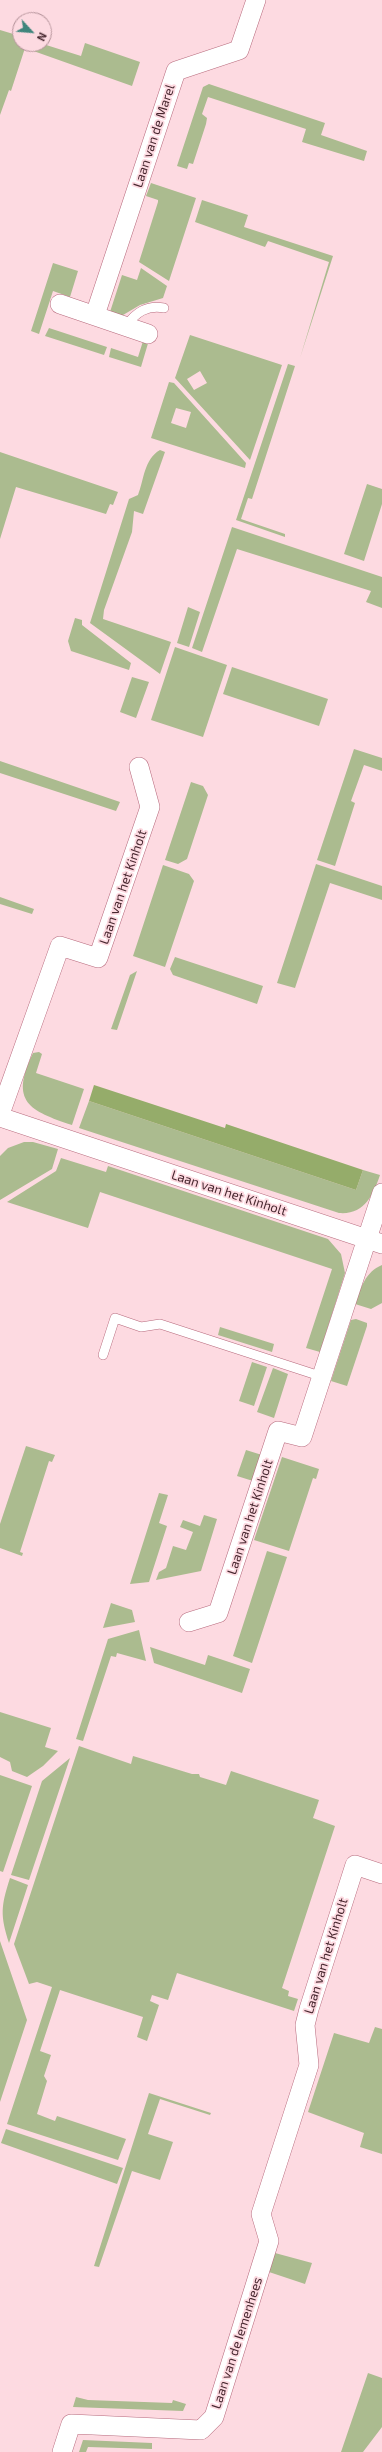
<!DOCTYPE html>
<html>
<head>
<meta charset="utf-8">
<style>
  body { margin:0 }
  #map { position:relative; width:382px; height:2452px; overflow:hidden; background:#fddae1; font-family:"Exo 2",sans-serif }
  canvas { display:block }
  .north { position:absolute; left:12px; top:12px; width:40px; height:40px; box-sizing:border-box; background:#fddae1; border:1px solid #b5939a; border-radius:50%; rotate:116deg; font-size:11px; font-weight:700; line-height:16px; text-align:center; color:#482830 }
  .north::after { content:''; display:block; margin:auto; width:14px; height:18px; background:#3f857c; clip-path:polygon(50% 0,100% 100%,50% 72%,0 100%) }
</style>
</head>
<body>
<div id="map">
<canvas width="382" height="2452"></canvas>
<div class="north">N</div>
</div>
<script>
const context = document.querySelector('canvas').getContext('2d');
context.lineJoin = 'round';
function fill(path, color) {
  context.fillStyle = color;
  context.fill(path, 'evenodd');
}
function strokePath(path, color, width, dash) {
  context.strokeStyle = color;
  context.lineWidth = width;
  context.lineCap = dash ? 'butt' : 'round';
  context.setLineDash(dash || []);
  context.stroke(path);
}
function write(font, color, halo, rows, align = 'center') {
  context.font = font + ' "Exo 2",sans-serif';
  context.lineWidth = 3.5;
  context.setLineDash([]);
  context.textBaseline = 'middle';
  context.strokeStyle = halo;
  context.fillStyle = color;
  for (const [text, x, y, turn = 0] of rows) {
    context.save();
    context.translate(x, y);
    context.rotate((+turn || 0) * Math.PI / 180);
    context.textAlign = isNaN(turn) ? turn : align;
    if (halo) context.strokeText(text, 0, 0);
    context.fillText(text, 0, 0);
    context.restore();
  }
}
fill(new Path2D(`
  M0 30 20 36V44H43L81 56 85 43 140 62 132 86 25 48 11 91 9 90 0 115Z
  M209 84 325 123 321 135 367 151 364 161 302 142 306 129 208 97 202 114 207 118 206 124 193 164 189 163 187 169 177 166 203 87Z
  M151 183 196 198 169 281 139 262 158 202V200L146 196Z
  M202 200 248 215 244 227 333 256 300 358 329 262 268 241 265 247 195 222Z
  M53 263 78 271 70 297 53 291 39 334 31 331Z
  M141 268 167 286 163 298 140 305 123 315H117L110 312 122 275 137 280Z
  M49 328 107 347 104 355 45 336Z
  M190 335 282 365 250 460 175 378ZM200 371 207 383 194 390 187 379Z
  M144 338 149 340 141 367 109 357 111 348 138 357Z
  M288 364 295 366 252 499 248 498 241 519 285 534V537L236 520Z
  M169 382 174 383 246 463 245 468 151 438ZM176 408 191 412 186 428 171 423Z
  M160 450 165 452 143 514 134 511 132 532 104 610 103 619 171 642 160 674 90 623 129 499 138 495C144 480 144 459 160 450Z
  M0 452 118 492 113 505 110 504 106 514 16 487 0 539Z
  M367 484 382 489V504L364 561 344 554Z
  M232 527 382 577V608L366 602 371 591 237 549 202 652 192 648Z
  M188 607 200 612 189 647 177 643Z
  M75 618 82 620V625L131 663 129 670 71 651 68 641Z
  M175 647 227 665 203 737 151 720Z
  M232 667 328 699 319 726 223 694Z
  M132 677 149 682 136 718 120 712Z
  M354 749 382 758V771L364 765 351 801 355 803 335 866 317 860Z
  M0 761 120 802 116 811 0 773Z
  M191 782 203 786 208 795 187 859 178 864 165 860Z
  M316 864 382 886V900L330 883 295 988 277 983Z
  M163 865 189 874 194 881 165 967 133 956Z
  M0 897 34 909 32 914 0 904Z
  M175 957 263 986 257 1004 173 975 170 969Z
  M137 971 117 1030 111 1029 130 975Z
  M39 1052 42 1054 36 1073 84 1089 72 1125C30 1111 9 1102 33 1053Z
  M89 1101 356 1190 363 1170 380 1175C373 1196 364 1215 339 1213L79 1128Z
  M24 1142H33L58 1149 52 1169 0 1200V1156L8 1148Z
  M61 1158 106 1172 108 1166 328 1239 341 1254 345 1273 320 1352 306 1348 332 1269 100 1192 88 1228 7 1202 56 1171Z
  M382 1265V1303L371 1309 355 1304C361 1288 365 1272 382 1265Z
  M356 1319 367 1323V1326L347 1386 331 1381 351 1320Z
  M220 1327 274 1344 272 1352 218 1335Z
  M252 1362 267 1367 254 1406 239 1401Z
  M273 1368 288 1374 274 1418 257 1412Z
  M26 1446 55 1455 52 1462 49 1461 20 1552 23 1553 22 1556 0 1548V1524Z
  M246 1450 262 1455 253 1481 237 1476Z
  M282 1457 319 1469 316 1479 313 1478 289 1551 254 1540Z
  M159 1493 168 1495 159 1523 167 1526 149 1582 130 1584Z
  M204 1515 217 1519 201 1571 156 1580 159 1572 166 1568 173 1546 186 1550 193 1532 180 1527 183 1520 200 1526Z
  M267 1551 287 1557 252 1663 233 1656Z
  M111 1603 132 1610 135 1622 103 1628Z
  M139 1630 146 1661 117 1653 116 1657 111 1656 83 1741 76 1739 108 1639Z
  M150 1647 205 1665 208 1655 250 1669 242 1693 154 1663Z
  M0 1712 51 1728 45 1747 58 1751 43 1766 27 1777 12 1771 10 1762 0 1757Z
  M79 1746 131 1764 133 1756 192 1774H199L200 1777 226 1785 231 1771 319 1800 313 1818 335 1826 282 1988 289 1991 288 1996 298 1999 294 2011 177 1973 168 2000 152 1995 150 2001 159 2005 147 2041 137 2037 143 2017 60 1990 40 2051 51 2055 44 2076 47 2081 37 2114 55 2121 57 2116 126 2139 118 2160 7 2124 52 1987 37 1982 29 1984 14 1944Z
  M70 1758 29 1880 11 1875 42 1781Z
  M0 1775 32 1786 3 1872 0 1871Z
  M10 1878 28 1885 9 1943C0 1915 1 1906 10 1878Z
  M0 1941 27 2020 0 2102Z
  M375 2027 382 2029V2154L360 2147 364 2133 308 2112 334 2033 369 2043Z
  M149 2093 211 2113 210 2115 160 2099 148 2134 173 2142 160 2180 132 2171 99 2267 94 2266Z
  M6 2129 123 2168 117 2184 1 2143Z
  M275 2253 312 2263 305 2284 269 2272Z
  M368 2373 382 2378V2427L363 2452H341Z
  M76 2397 88 2400 172 2403 173 2400 186 2404 183 2411 73 2407Z
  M83 2440 152 2443V2449L88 2447 86 2452H79Z`), '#abbb8f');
fill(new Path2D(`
  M94 1085 225 1128 226 1124 363 1170 356 1190 89 1101Z`), '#95ac6a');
const service = new Path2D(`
  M126 326C136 312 147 305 164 308
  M103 1355 115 1318 141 1327 160 1324 323 1377`);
const minor = new Path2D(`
  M60 304 148 334
  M95 315 176 71 239 50 256 0
  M0 1114 60 946 98 958 150 807 139 767
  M0 1117 382 1244
  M189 1622 218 1613 278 1431 302 1437 382 1193
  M62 2452 71 2424 201 2430 214 2417 269 2241 261 2214 309 2065 305 2025 309 2009 355 1865 382 1874`);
strokePath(service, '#b76a7d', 10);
strokePath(minor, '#b76a7d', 20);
strokePath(service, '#fff', 9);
strokePath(minor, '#fff', 19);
write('13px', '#482830', '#fddae1', [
  ["Laan van de Marel",154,136,-72],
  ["Laan van het Kinholt",123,887,-71],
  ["Laan van het Kinholt",229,1193,18],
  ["Laan van het Kinholt",250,1517,-72],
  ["Laan van het Kinholt",326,1956,-73],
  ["Laan van de Iemenhees",237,2343,-72]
]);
</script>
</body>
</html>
